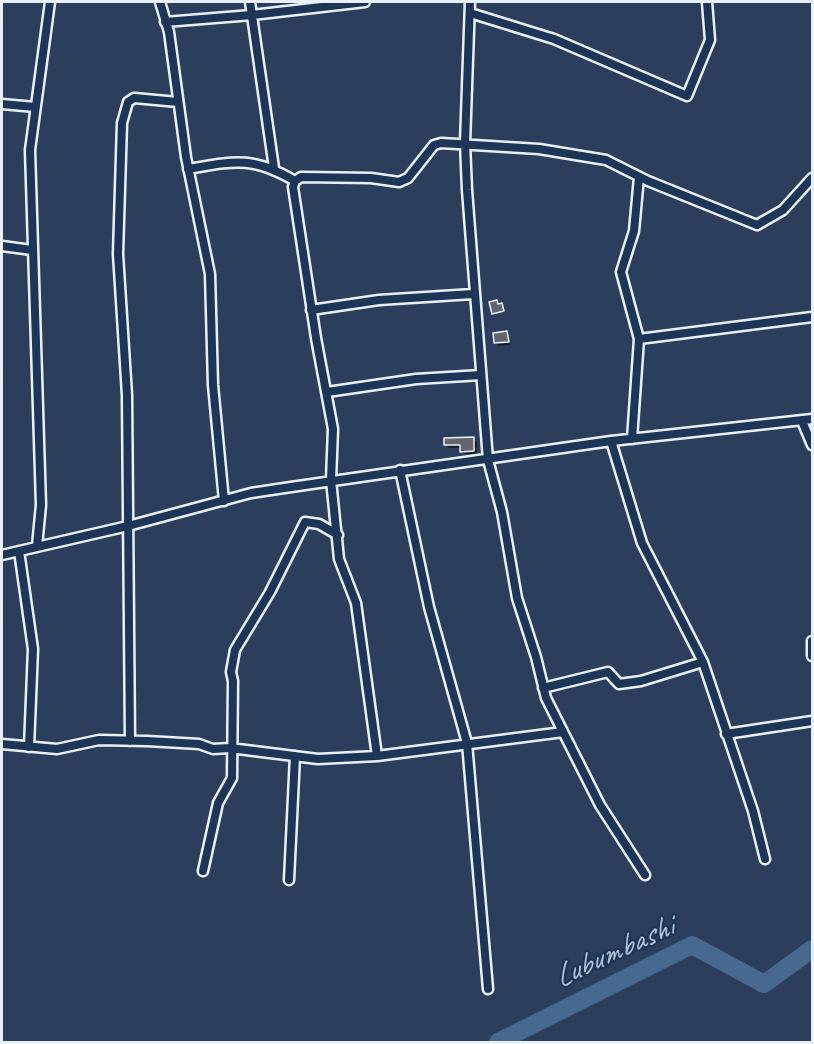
<!DOCTYPE html>
<html>
<head>
<meta charset="utf-8">
<style>
  body { margin:0 }
  #map { position:relative; width:814px; height:1044px; overflow:hidden; background:#2b3f5c; font-family:Caveat,sans-serif }
  canvas { display:block }
  .frame { position:absolute; inset:0; border:3px solid #e8f1f8; pointer-events:none }
</style>
</head>
<body>
<div id="map">
<canvas width="814" height="1044"></canvas>
<div class="frame"></div>
</div>
<script>
const context = document.querySelector('canvas').getContext('2d');
context.lineJoin = 'round';
function fill(path, color) {
  context.fillStyle = color;
  context.fill(path, 'evenodd');
}
function strokePath(path, color, width, dash) {
  context.strokeStyle = color;
  context.lineWidth = width;
  context.lineCap = dash ? 'butt' : 'round';
  context.setLineDash(dash || []);
  context.stroke(path);
}
function write(font, color, halo, rows, align = 'center') {
  context.font = font + ' Caveat,sans-serif';
  context.lineWidth = 4.5;
  context.setLineDash([]);
  context.textBaseline = 'middle';
  context.strokeStyle = halo;
  context.fillStyle = color;
  for (const [text, x, y, turn = 0] of rows) {
    context.save();
    context.translate(x, y);
    context.rotate((+turn || 0) * Math.PI / 180);
    context.textAlign = isNaN(turn) ? turn : align;
    if (halo) context.strokeText(text, 0, 0);
    context.fillText(text, 0, 0);
    context.restore();
  }
}
fill(new Path2D(`
  M507 332 511 345 499 346 495 343Z
  M473 439 477 442V454H465L462 448H449L446 445Z`), '#0007');
strokePath(new Path2D(`
  M498 1042 692 945 764 984 812 949`), '#46698d', 18);
const building = new Path2D(`
  M497 300 498 304 502 303 504 311 492 314 489 302Z
  M507 331 509 342 494 343 493 333Z
  M474 437V451L460 452V445H444V438Z`);
fill(building, '#64666e');
strokePath(building, '#e8f1f8', 1.5);
const minor = new Path2D(`
  M160 2 169 32 186 157 210 274 213 385 224 501
  M250 2 274 168
  M470 2 465 143 467 190 488 460 502 512 517 598 536 657 546 698 600 805 645 875
  M470 13 554 39 687 96 710 40 707 2
  M165 22 252 15 365 2
  M2 104 35 107
  M188 169C235 161 252 156 295 181
  M295 181 293 187 316 338 333 429 331 480 339 559 356 603 377 756
  M295 181 301 177 371 178 399 182 408 178 434 145 441 143 539 149 606 160 648 181 757 225 783 210 812 178
  M2 246 32 250
  M311 310 379 300 473 294
  M639 339 621 272 634 231 639 177
  M327 392 416 379 481 375
  M802 421 812 445
  M632 439 639 339 812 317
  M611 441 642 543 703 662 753 811 765 859
  M400 470 429 607 467 743 488 989
  M37 546 41 505 30 150 50 2
  M19 551 33 649 29 747
  M2 555 128 526 251 493 291 487 611 441 812 419
  M812 641V656
  M543 688 608 672 619 684 641 681 703 662
  M726 734 812 721
  M130 741 127 395 118 254 122 123 128 102 134 98 178 102
  M2 744 57 749 99 740 147 741 199 744 213 749 230 748 318 759 377 756 563 732
  M203 871 218 803 232 778 233 681 231 672 235 650 270 592 305 522 319 524 338 535
  M289 880 295 756`);
strokePath(minor, '#e8f1f8', 13);
strokePath(minor, '#1d3557', 8);
write('italic 32px', '#afc1d3', '#1d3557', [
  ["Lubumbashi",614,953,-25]
]);
</script>
</body>
</html>
